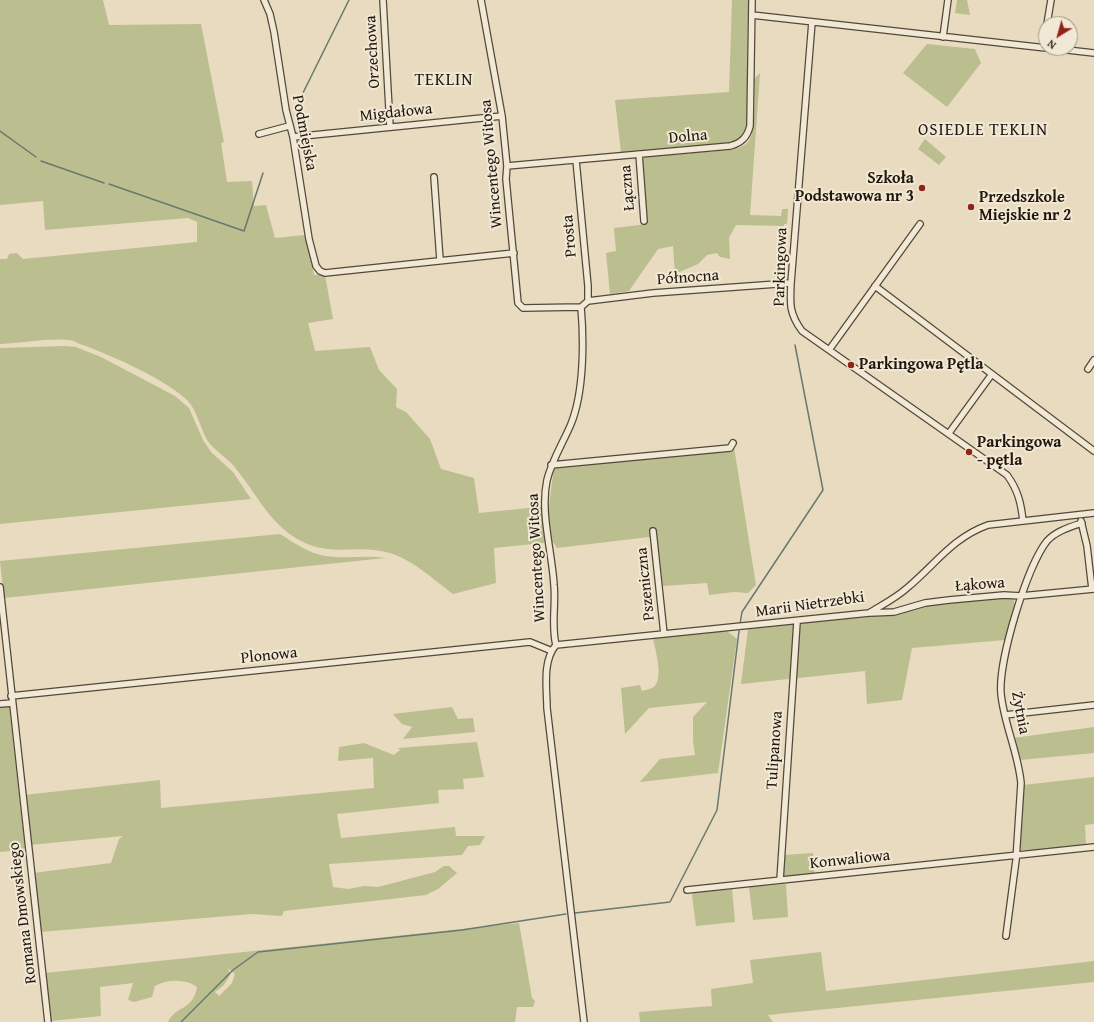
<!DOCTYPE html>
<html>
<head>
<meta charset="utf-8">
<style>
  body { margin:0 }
  #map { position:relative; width:1094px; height:1022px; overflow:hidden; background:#e9dbbf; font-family:"Gentium Book Plus",serif }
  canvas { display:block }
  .north { position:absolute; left:1038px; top:16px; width:40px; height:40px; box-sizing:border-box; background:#f1e8d5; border:1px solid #9e9485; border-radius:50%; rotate:217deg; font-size:11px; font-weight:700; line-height:16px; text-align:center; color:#22170d }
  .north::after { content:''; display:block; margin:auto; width:14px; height:18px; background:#8f2418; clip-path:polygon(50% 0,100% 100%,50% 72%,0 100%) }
</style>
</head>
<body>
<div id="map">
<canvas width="1094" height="1022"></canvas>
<div class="north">N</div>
</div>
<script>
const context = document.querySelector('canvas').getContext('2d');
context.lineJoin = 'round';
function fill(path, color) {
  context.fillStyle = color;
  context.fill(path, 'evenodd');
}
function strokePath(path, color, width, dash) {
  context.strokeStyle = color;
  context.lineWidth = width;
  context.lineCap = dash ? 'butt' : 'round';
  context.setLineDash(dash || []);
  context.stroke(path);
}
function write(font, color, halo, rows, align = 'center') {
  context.font = font + ' "Gentium Book Plus",serif';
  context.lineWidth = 4;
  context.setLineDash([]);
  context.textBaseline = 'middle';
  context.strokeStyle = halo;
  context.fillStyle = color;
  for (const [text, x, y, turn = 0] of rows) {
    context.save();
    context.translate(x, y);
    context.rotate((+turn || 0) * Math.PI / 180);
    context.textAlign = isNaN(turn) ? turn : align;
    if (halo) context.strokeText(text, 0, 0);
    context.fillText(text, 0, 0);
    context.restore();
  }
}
fill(new Path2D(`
  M0 0H103L109 25 201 24 224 142 221 143 227 182 252 181 254 206 266 205 275 238 305 235 314 275H325L333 319 308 323 315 351 370 347 379 370 397 389 396 407 406 412 430 439 441 469 474 478 479 513 549 506 554 467 734 447 756 585 748 593 734 592 709 595 707 583 663 586 657 537H649L557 548 553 542 494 548 496 583 453 594C434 580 413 560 390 553 352 542 329 561 291 535 267 518 255 492 237 470 229 458 215 452 207 440 200 427 197 410 187 400 162 377 114 357 83 345 78 344 74 340 69 340 47 338 23 343 0 344V259H7L9 254 17 253 23 259 197 242V222L188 218 45 230 43 201 0 205Z
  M732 0H748L747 119C746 132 743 138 731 144L621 153 615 100 729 92Z
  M957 0H967L970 15 955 13Z
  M927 44 975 49 981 63 947 107 903 73Z
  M760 73 750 215 781 216 782 209H788L787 224H784V226L736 225 729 238 730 259 720 257 717 253 707 255 698 264 675 274 673 246 658 249 629 291 610 294 606 253 616 251 614 228 648 224 641 162 645 157 731 150C737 148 744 147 748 142 757 133 754 93 754 79Z
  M925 139 946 157 939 165 918 149Z
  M65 346 76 347 101 357 175 396 189 408 203 440 211 452 233 472 251 499 0 524V348Z
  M280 534C293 542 308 553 325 556 345 559 365 555 385 558L4 598 0 561Z
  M1009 598 1014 600V605L1005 640 912 648 902 700 867 704 865 671 741 684 748 629 893 614 927 605Z
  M727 631 737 639 718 773 640 782 660 759 695 755 693 741V717L707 702 649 708 625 734 621 688 640 685 642 691C645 690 651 689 654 687 664 678 655 649 653 638Z
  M0 705H9L25 848 22 850 0 852Z
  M452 707 458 719 473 718 475 732 403 739 412 727 402 724 393 714Z
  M1094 727V753L1020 760 1013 738Z
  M477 742 484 777 463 779 464 789 438 790 439 803 337 814 341 838 455 827 456 836H485L480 845 468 846 462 855 329 864 333 887 348 889 364 886 378 887 435 872 444 866H449L457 873 438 889 426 895 284 911 282 916 252 914 40 932 33 873 111 863 119 839 123 836 30 845 24 795 160 780 161 808 374 788 373 758 338 761 339 747 364 743 394 755 400 750 398 748Z
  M1094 777V824L1085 825 1086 845 1052 849 1020 850 1023 785Z
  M813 853 814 874 787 877 784 875V855Z
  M786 884 788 917 753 920 749 887Z
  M732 889 735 922 696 926 692 895 694 893Z
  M519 923 532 998 535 1001 533 1007H517L515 1022H168C176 1005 193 1011 197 987 186 979 167 979 155 986L152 997 134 1002 128 1000 133 983 100 987 101 1016 51 1021 45 973ZM228 968 235 974 232 983 219 996 215 992 224 985 230 975Z
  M821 952 826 991 1094 961V982L768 1015 773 1022H640L639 1012 712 1006 711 989 753 983 750 960Z`), '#bbbe8e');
strokePath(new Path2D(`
  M296 107 349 0
  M0 131 36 157
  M41 161 104 183
  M109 184 244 231 263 173
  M740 624 742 612 823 490 795 345
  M575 913 670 902 717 810 739 631
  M181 1022 233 970 258 952 462 930 566 914`), '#687970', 1.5);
const minor = new Path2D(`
  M264 0 270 14 274 32 286 110 293 137 309 239 316 266 320 271 325 273 514 253
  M383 0 390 127
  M481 0 502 116 507 166 506 179 518 303 523 308 581 307
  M752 15 1046 48
  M812 22 791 283C790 304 789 313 802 331L1007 475C1018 490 1021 503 1023 521
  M1047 24 1051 0
  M943 37 948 0
  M1044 47 1046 32
  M1050 48 1094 53
  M259 134 289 126
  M293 137 502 116
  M639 154 644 221
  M576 160 588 286V301L581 307
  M507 166 730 146C741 143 747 138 750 126L752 0
  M434 177 440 260
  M875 286 1094 451
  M588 301 653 293 791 283
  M829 350 920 224
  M1088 369 1094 360
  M949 433 992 374
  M551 465 730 448 733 443
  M1081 521 1087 546 1092 589
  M653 531 664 634
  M0 587 48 1022
  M870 613 894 612 925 603 949 600 1004 595 1021 596 1094 589
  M556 645C551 626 556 605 554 585 552 551 540 513 547 480 552 460 563 443 571 424 584 392 584 341 581 307
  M11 696 530 642 552 651
  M0 704 12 703
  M1005 715 1094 705
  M780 880 797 622
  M687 890 1094 847
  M1006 936 1016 860 1021 783C1018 752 1004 724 1001 694 998 661 1027 566 1047 541 1056 531 1070 527 1082 523
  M584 1022 547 708C547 689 542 661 556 645L869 613C882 605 896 598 907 588 936 564 952 538 988 525L1094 513`);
strokePath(minor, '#54483a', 8);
strokePath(minor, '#f1e8d5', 5.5);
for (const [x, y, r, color] of [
  [922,188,4,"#8f2418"],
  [971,207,4,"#8f2418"],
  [851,365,4,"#8f2418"],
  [969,452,4,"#8f2418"]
]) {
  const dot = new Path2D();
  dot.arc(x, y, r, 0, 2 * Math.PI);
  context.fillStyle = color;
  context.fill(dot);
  strokePath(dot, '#f1e8d5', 1.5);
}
write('16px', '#22170d', '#f1e8d5', [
  ["Orzechowa",373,52,-93],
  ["Migdałowa",396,113,-6],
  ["Podmiejska",304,133,79],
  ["Dolna",688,137,-5],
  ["Wincentego Witosa",492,164,-95],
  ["Łączna",628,188,-95],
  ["Prosta",570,236,-95],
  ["Parkingowa",781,267,-88],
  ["Północna",688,278,-4],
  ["Wincentego Witosa",537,558,-93],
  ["Pszeniczna",646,584,-96],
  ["Łąkowa",980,585,-4],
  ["Marii Nietrzebki",810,605,-8],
  ["Plonowa",269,656,-6],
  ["Żytnia",1020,713,79],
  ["Tulipanowa",775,750,-86],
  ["Konwaliowa",850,860,-6],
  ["Romana Dmowskiego",23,913,-97]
]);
write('bold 16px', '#22170d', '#f1e8d5', [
  ["Szkoła",914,179,"right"],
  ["Podstawowa nr 3",914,197,"right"],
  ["Przedszkole",979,198],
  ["Miejskie nr 2",979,216],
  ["Parkingowa Pętla",859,365],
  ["Parkingowa",977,443],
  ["- pętla",977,461]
], 'left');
context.letterSpacing = '1px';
write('17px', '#22170d', '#f1e8d5', [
  ["TEKLIN",444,81],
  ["OSIEDLE TEKLIN",983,131]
]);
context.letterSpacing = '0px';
</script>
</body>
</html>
